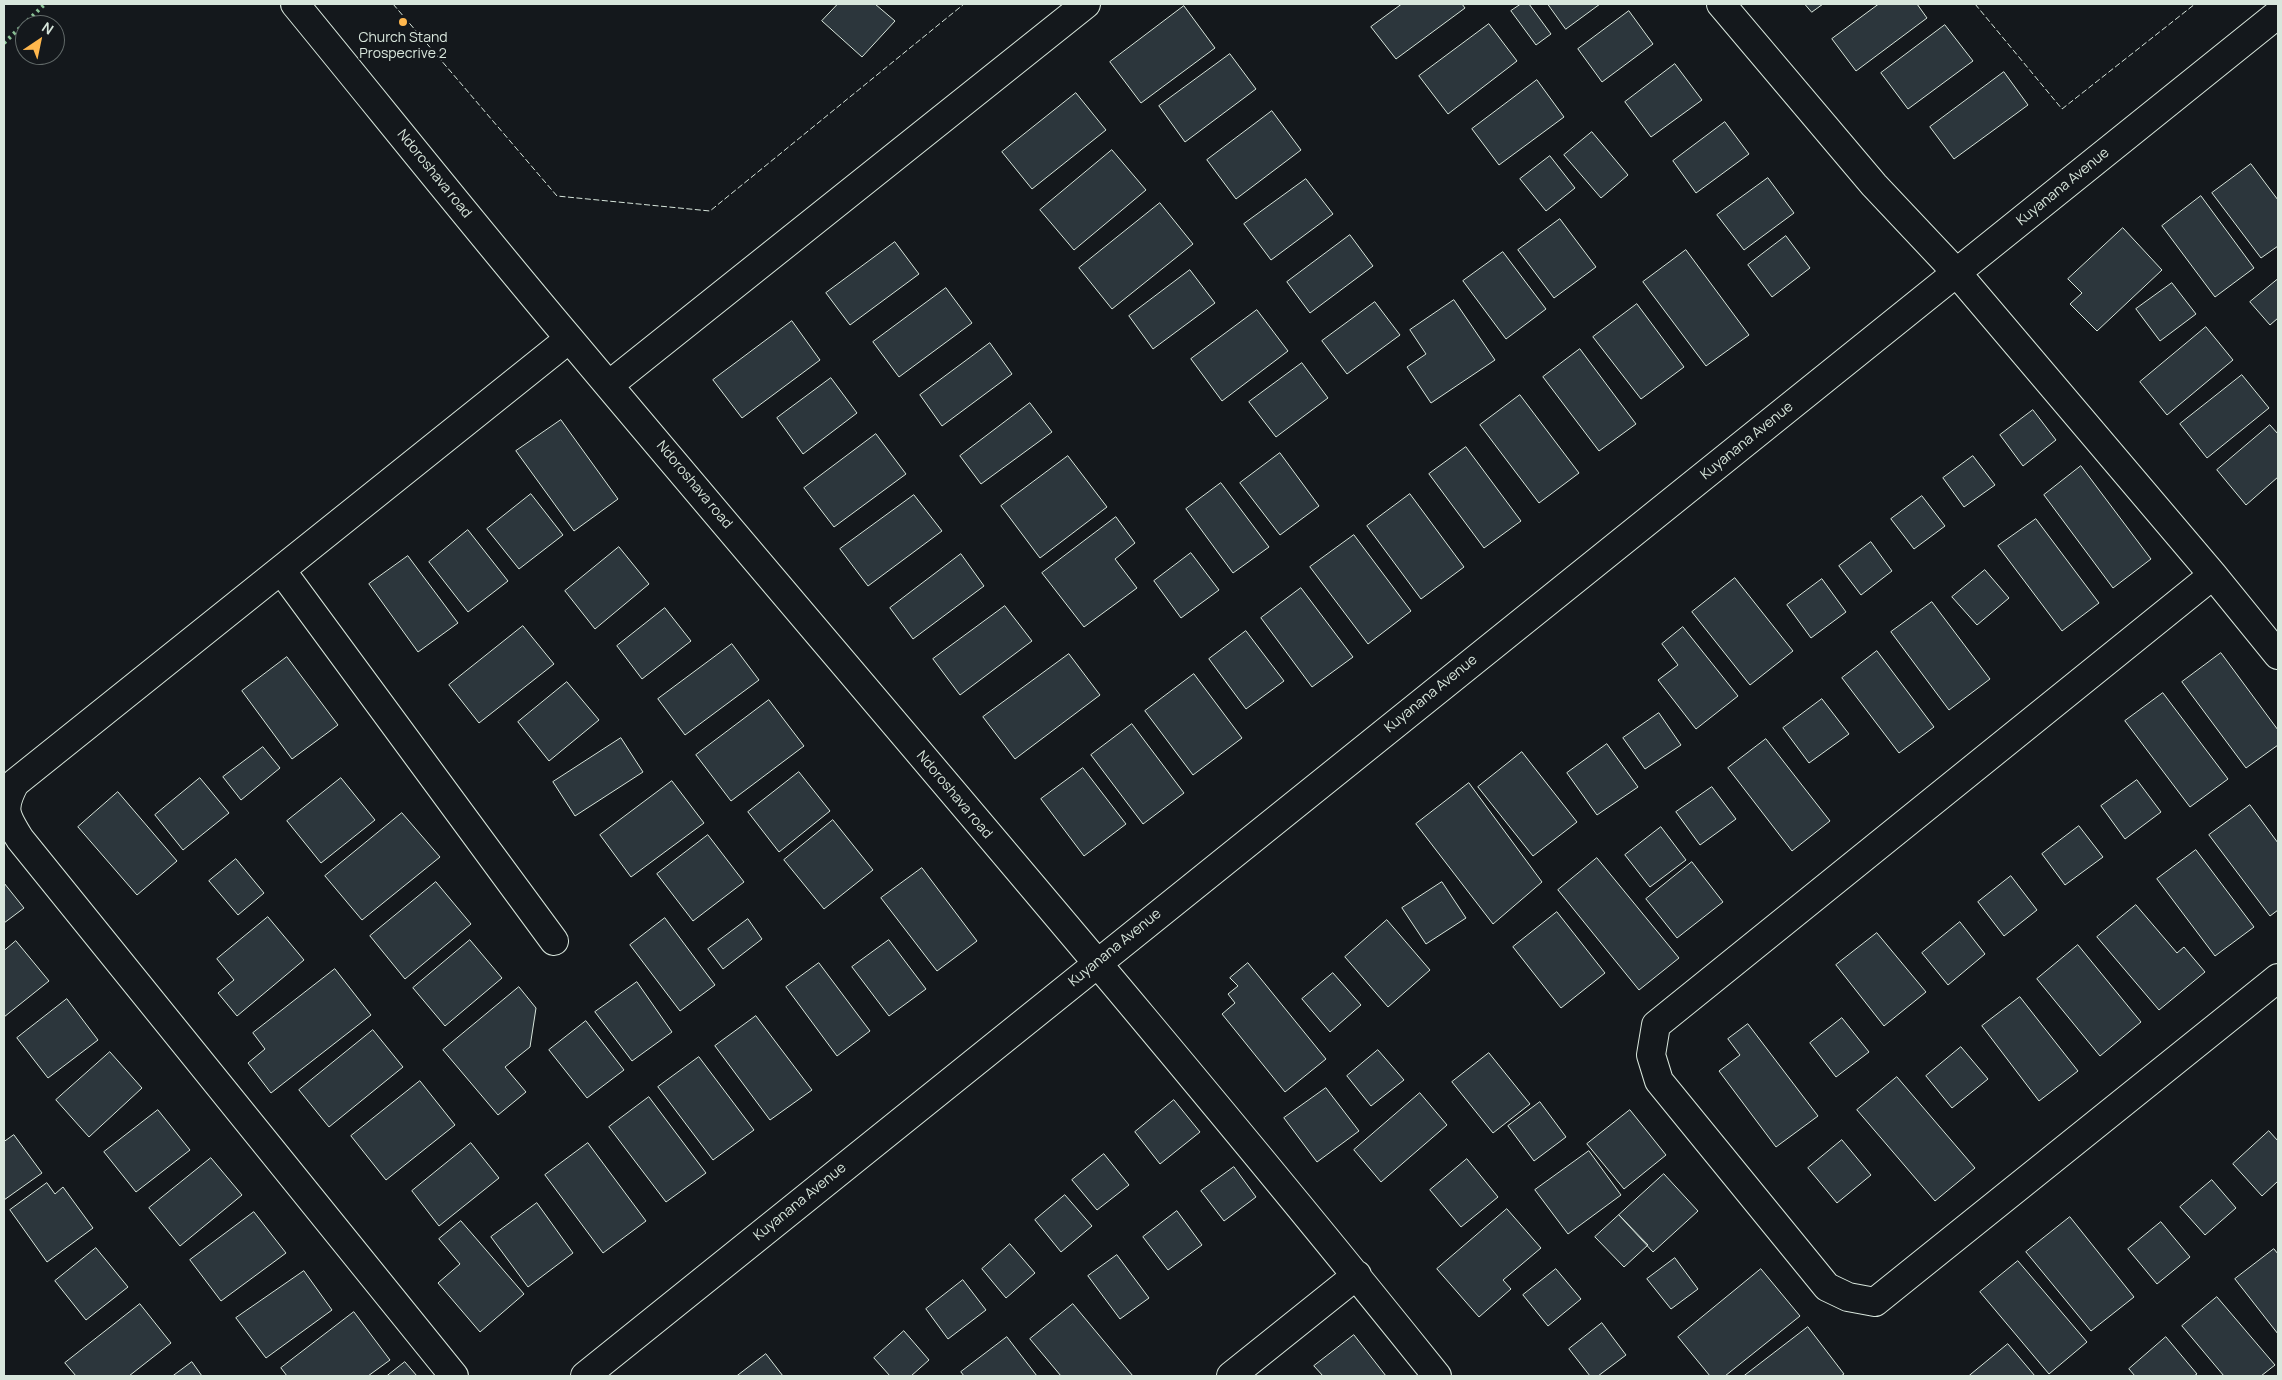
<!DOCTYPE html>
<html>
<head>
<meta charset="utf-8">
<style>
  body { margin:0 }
  #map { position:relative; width:2282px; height:1380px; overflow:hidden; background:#14181c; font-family:Manrope,sans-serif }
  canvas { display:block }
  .frame { position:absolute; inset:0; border:5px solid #d8e6dc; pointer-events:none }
  .north { position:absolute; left:15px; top:15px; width:50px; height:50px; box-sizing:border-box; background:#14181c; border:1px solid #626a69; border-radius:50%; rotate:34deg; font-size:14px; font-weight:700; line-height:20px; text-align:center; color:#d8e6dc }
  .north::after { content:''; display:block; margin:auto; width:18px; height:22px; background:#ffb74d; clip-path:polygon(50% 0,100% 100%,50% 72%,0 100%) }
</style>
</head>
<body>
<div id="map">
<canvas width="2282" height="1380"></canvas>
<div class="frame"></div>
<div class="north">N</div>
</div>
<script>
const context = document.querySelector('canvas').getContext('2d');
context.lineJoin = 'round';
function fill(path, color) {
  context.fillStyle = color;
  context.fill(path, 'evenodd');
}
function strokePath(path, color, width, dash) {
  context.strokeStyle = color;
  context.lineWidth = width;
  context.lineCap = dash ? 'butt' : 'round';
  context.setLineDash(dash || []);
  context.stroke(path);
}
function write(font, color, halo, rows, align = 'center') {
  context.font = font + ' Manrope,sans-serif';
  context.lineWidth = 4;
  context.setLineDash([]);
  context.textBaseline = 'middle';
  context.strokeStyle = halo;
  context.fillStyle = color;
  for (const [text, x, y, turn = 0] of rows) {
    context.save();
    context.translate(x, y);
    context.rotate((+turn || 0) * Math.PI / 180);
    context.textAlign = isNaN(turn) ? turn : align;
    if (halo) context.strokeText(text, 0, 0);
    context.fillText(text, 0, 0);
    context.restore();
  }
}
const building = new Path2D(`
  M838 4H875L895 21 862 57 822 21Z
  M1402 4H1462L1465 8 1396 59 1371 27Z
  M1521 4H1529L1551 34 1536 45 1511 11Z
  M1548 4H1600L1566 29Z
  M1805 4H1823L1812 12Z
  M1879 4H1917L1927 18 1856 71 1832 39Z
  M1184 6 1215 48 1141 103 1110 62Z
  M1629 11 1653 44 1602 82 1578 49Z
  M1489 24 1517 61 1448 114 1419 76Z
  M1945 25 1973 61 1908 109 1881 73Z
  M1230 54 1256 89 1185 142 1159 106Z
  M1675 64 1702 100 1651 137 1625 102Z
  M2004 72 2028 105 1954 159 1930 127Z
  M1537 80 1564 117 1499 165 1472 129Z
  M1076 93 1106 130 1032 189 1002 152Z
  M1272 111 1301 150 1236 199 1207 160Z
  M1725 122 1749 154 1696 193 1673 161Z
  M1592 132 1628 175 1601 198 1564 155Z
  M1112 150 1146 190 1074 250 1040 210Z
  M1550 156 1575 188 1546 211 1520 179Z
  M2251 164 2278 200V246L2261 258 2212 193Z
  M1768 178 1794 213 1744 250 1717 215Z
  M1306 179 1333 214 1271 260 1244 224Z
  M2201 196 2254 268 2215 297 2162 226Z
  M1160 203 1193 244 1112 309 1079 268Z
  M1560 219 1596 267 1554 298 1518 250Z
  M2123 228 2162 270 2097 331 2070 304 2082 293 2068 279Z
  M1350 235 1373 266 1310 313 1287 282Z
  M1786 236 1810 268 1772 297 1748 265Z
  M895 242 919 274 850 325 826 293Z
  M1686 250 1749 335 1706 366 1643 282Z
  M1503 252 1546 309 1506 339 1463 281Z
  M1190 270 1215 303 1153 349 1129 316Z
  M2278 279V318L2270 325 2250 302Z
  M2172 283 2196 314 2160 341 2136 309Z
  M946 288 972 323 899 377 873 342Z
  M1454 300 1495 360 1431 403 1407 367 1426 354 1410 330Z
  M1375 302 1400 335 1347 374 1322 341Z
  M1637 304 1684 367 1641 399 1593 337Z
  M1257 310 1288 351 1222 401 1191 359Z
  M792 321 820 360 742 418 713 380Z
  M2206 327 2233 360 2167 415 2140 382Z
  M990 343 1012 374 942 426 920 395Z
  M1580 349 1636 424 1599 451 1543 377Z
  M1302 363 1328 398 1276 437 1249 402Z
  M2242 375 2269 408 2207 458 2180 424Z
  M831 378 857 413 803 454 777 418Z
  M1520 395 1579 473 1539 503 1480 425Z
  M1030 403 1052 432 981 484 960 456Z
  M2033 410 2056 440 2023 466 2000 435Z
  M561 420 618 499 574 531 516 451Z
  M2270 425 2278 434V477L2246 505 2217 470Z
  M876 434 906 474 834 527 804 488Z
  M1466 447 1521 521 1484 548 1429 474Z
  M1280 453 1319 506 1280 535 1240 483Z
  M1068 456 1107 507 1040 558 1001 506Z
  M1973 456 1995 485 1964 507 1943 478Z
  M2081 466 2151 559 2113 588 2044 495Z
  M1221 483 1269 547 1233 573 1186 509Z
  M531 494 563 535 519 569 487 529Z
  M1410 494 1464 567 1421 599 1367 526Z
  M914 495 942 531 868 586 840 549Z
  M1922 496 1945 526 1914 549 1891 519Z
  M1116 517 1135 543 1115 559 1137 588 1084 627 1042 573Z
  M2036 519 2099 603 2062 631 1998 546Z
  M468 530 508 581 468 612 429 562Z
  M1354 535 1411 611 1368 644 1310 567Z
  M1871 542 1892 571 1861 595 1839 566Z
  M619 547 649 584 595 629 565 591Z
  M1191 553 1219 590 1181 618 1154 581Z
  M961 554 984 586 913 639 890 608Z
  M408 556 458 623 418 652 369 584Z
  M1985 570 2009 598 1977 625 1952 597Z
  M1735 578 1793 651 1750 685 1692 612Z
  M1822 579 1846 612 1811 638 1787 605Z
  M1301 588 1353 657 1312 687 1261 618Z
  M1932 602 1990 679 1949 710 1891 632Z
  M1005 606 1032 641 960 695 933 659Z
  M665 608 691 641 642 679 617 646Z
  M523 626 554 664 479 723 449 685Z
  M1683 627 1738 696 1696 729 1658 680 1678 665 1662 644Z
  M1246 631 1284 681 1246 709 1209 659Z
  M732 644 759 680 685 735 658 699Z
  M1877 651 1934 727 1899 753 1842 678Z
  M2221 653 2278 730V745L2246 768 2182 682Z
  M1069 654 1100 695 1015 759 983 717Z
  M287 657 338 725 292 759 242 691Z
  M1194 674 1242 738 1193 775 1145 711Z
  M567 682 599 720 549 761 518 722Z
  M2163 693 2228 779 2190 807 2125 721Z
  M1822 699 1849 734 1809 763 1783 728Z
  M769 700 804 746 731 801 696 755Z
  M1659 713 1681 745 1645 769 1623 738Z
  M1132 724 1184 793 1143 824 1091 755Z
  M621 738 643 772 575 816 553 782Z
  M1766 739 1830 821 1792 851 1728 768Z
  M1607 744 1638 787 1597 815 1567 773Z
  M263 747 280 768 241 800 223 777Z
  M1522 752 1577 822 1533 856 1478 787Z
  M1083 768 1126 824 1084 856 1041 799Z
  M799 772 830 811 779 852 748 812Z
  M200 778 229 813 183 850 155 815Z
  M341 778 375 820 321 863 287 821Z
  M2137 780 2161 812 2125 839 2101 806Z
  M672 781 704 823 631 877 600 835Z
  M1469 783 1542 882 1493 924 1416 824Z
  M1712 787 1736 819 1700 845 1676 812Z
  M118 792 177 861 137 895 78 827Z
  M2250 805 2278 843V910L2270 916 2209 835Z
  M402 813 440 857 362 920 325 876Z
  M833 820 873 870 824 909 784 860Z
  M2079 826 2103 857 2065 885 2042 854Z
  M1661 827 1686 860 1650 887 1625 855Z
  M708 835 744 882 693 921 657 874Z
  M2196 850 2254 927 2215 956 2157 879Z
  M1597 858 1679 958 1639 990 1558 890Z
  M236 859 264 893 238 915 209 881Z
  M1692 862 1723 902 1677 938 1646 899Z
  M922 868 977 941 937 971 881 898Z
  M2011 876 2037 910 2004 936 1978 902Z
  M436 882 471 924 405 979 370 936Z
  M1442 882 1466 918 1426 944 1402 908Z
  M4 883 24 908 4 923Z
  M2136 905 2177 953 2184 947 2205 972 2159 1010 2097 937Z
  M1557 912 1605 973 1561 1008 1513 947Z
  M268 917 304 960 237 1016 218 993 234 980 217 959Z
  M665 918 715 985 680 1011 630 945Z
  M748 919 762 939 723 969 708 949Z
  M1387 920 1430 970 1388 1007 1345 957Z
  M1960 922 1985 954 1948 985 1922 953Z
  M1877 933 1926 992 1884 1026 1836 965Z
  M470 940 502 978 445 1026 413 988Z
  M889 940 926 989 889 1016 852 967Z
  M16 941 49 981 4 1017V951Z
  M2078 945 2141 1022 2100 1056 2037 979Z
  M819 963 870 1031 837 1056 786 987Z
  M1248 963 1326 1059 1285 1092 1222 1014 1235 1003 1228 994 1238 986 1230 978Z
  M335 969 371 1015 271 1093 248 1063 265 1049 253 1033Z
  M1333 973 1361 1005 1330 1032 1302 999Z
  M637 982 672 1032 632 1061 595 1012Z
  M519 987 536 1008 530 1047 505 1067 526 1092 498 1115 443 1050Z
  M2020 997 2078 1071 2039 1101 1982 1026Z
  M67 999 98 1040 48 1078 17 1038Z
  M756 1016 812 1090 770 1120 715 1046Z
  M1842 1018 1869 1052 1836 1077 1810 1043Z
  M586 1021 624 1070 587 1098 549 1050Z
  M1748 1024 1818 1116 1776 1147 1719 1071 1740 1055 1728 1039Z
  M373 1030 403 1067 329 1127 299 1090Z
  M1961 1047 1988 1079 1952 1108 1926 1076Z
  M1378 1050 1404 1080 1371 1106 1347 1076Z
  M110 1052 142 1088 89 1137 56 1100Z
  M1489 1053 1530 1104 1493 1133 1452 1082Z
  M699 1057 754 1130 713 1160 658 1087Z
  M1897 1077 1975 1168 1935 1201 1857 1110Z
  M420 1081 455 1125 386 1180 351 1136Z
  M1326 1088 1359 1131 1317 1162 1284 1118Z
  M1420 1093 1447 1125 1381 1182 1354 1150Z
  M649 1097 706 1173 666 1202 609 1127Z
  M1174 1100 1200 1132 1160 1164 1135 1132Z
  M1540 1102 1566 1137 1534 1161 1508 1126Z
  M158 1110 190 1150 136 1192 104 1152Z
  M1630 1110 1666 1155 1624 1189 1587 1144Z
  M2269 1131 2278 1141V1181L2262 1196 2233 1164Z
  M14 1135 42 1173 4 1200V1142Z
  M1842 1140 1871 1175 1837 1203 1808 1168Z
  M471 1143 499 1178 439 1226 412 1191Z
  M588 1143 646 1221 603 1253 545 1175Z
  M1589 1151 1621 1195 1568 1234 1535 1190Z
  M1104 1154 1129 1185 1097 1210 1072 1180Z
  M211 1158 242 1195 180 1246 149 1208Z
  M1467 1159 1498 1197 1461 1227 1430 1190Z
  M1234 1167 1256 1197 1224 1221 1201 1191Z
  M1664 1174 1698 1211 1653 1252 1619 1215Z
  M2212 1180 2236 1208 2205 1235 2180 1207Z
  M47 1183 55 1194 63 1187 93 1228 47 1262 10 1210Z
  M1065 1195 1092 1226 1061 1252 1035 1220Z
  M537 1203 573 1253 528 1287 491 1237Z
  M1507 1209 1541 1248 1503 1280 1511 1289 1479 1317 1437 1269Z
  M1177 1211 1202 1245 1168 1270 1143 1237Z
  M254 1212 286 1253 221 1301 190 1260Z
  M1619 1215 1648 1245 1624 1267 1595 1237Z
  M2070 1217 2134 1297 2091 1331 2026 1252Z
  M461 1221 524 1294 480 1332 438 1283 460 1264 439 1239Z
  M2161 1222 2190 1257 2157 1284 2128 1249Z
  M1010 1244 1035 1273 1006 1298 982 1269Z
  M96 1248 128 1287 86 1320 55 1281Z
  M2274 1249 2278 1254V1334L2235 1279Z
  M1117 1255 1149 1298 1120 1319 1088 1276Z
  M1675 1258 1698 1289 1671 1309 1647 1279Z
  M2018 1261 2087 1342 2049 1374 1980 1292Z
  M1556 1269 1581 1299 1548 1326 1523 1295Z
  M1761 1269 1800 1316 1725 1376H1710L1678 1337Z
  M304 1271 332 1310 266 1358 236 1318Z
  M963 1280 986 1310 948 1339 926 1309Z
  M2217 1297 2275 1365 2261 1376H2224L2182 1326Z
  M140 1304 171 1343 129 1376H76L65 1363Z
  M1073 1304 1133 1376H1061L1030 1339Z
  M354 1312 390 1360 368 1376H287L281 1368Z
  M1602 1323 1626 1355 1598 1376H1590L1569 1349Z
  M1808 1327 1844 1374 1841 1376H1744Z
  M904 1331 929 1360 911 1376H890L874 1358Z
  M1354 1335 1386 1376H1323L1314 1366Z
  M1007 1337 1037 1376H964L961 1372Z
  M2166 1337 2197 1374 2194 1376H2135L2129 1369Z
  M2008 1344 2035 1376H1969Z
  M766 1354 783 1376H737Z
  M192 1362 202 1376H173Z
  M405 1362 417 1376H387Z`);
fill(building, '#2c363c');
strokePath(building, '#d8e6dc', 1);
const minor = new Path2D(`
  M295 4C386 115 475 227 568 337 858 683 1155 1024 1437 1376
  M1721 4 1874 185 1956 272 2213 575 2278 655
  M609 385 1086 4
  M281 570 554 941
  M2213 575 1656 1025 1651 1055 1659 1081 1827 1287 1848 1297 1875 1302 2278 978
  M454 1376 20 839C5 815 1 809 15 783L569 339
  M585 1376 2278 14
  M1231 1376 1357 1275`);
strokePath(minor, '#d8e6dc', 30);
strokePath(minor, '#14181c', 28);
strokePath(new Path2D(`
  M4 43 45 4`), '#8ac095', 4, [2.5, 4]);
strokePath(new Path2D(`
  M393 4 557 196 710 211 964 4
  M1975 4 2062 109 2195 4`), '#d8e6dc', 1, [6, 2.5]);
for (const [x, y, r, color] of [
  [403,22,5,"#ffb74d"]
]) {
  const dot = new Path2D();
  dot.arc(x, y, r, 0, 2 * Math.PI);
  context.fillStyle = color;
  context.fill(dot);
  strokePath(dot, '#14181c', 2);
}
write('14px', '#d8e6dc', '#14181c', [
  ["Church Stand",403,38],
  ["Prospecrive 2",403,54]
]);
write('14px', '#d8e6dc', '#14181c', [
  ["Ndoroshava road",434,174,51],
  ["Kuyanana Avenue",2063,187,-39],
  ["Kuyanana Avenue",1747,441,-39],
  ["Ndoroshava road",694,485,50],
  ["Kuyanana Avenue",1431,694,-39],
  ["Ndoroshava road",954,795,50],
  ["Kuyanana Avenue",1115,948,-39],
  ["Kuyanana Avenue",800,1202,-39]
]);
</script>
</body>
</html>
